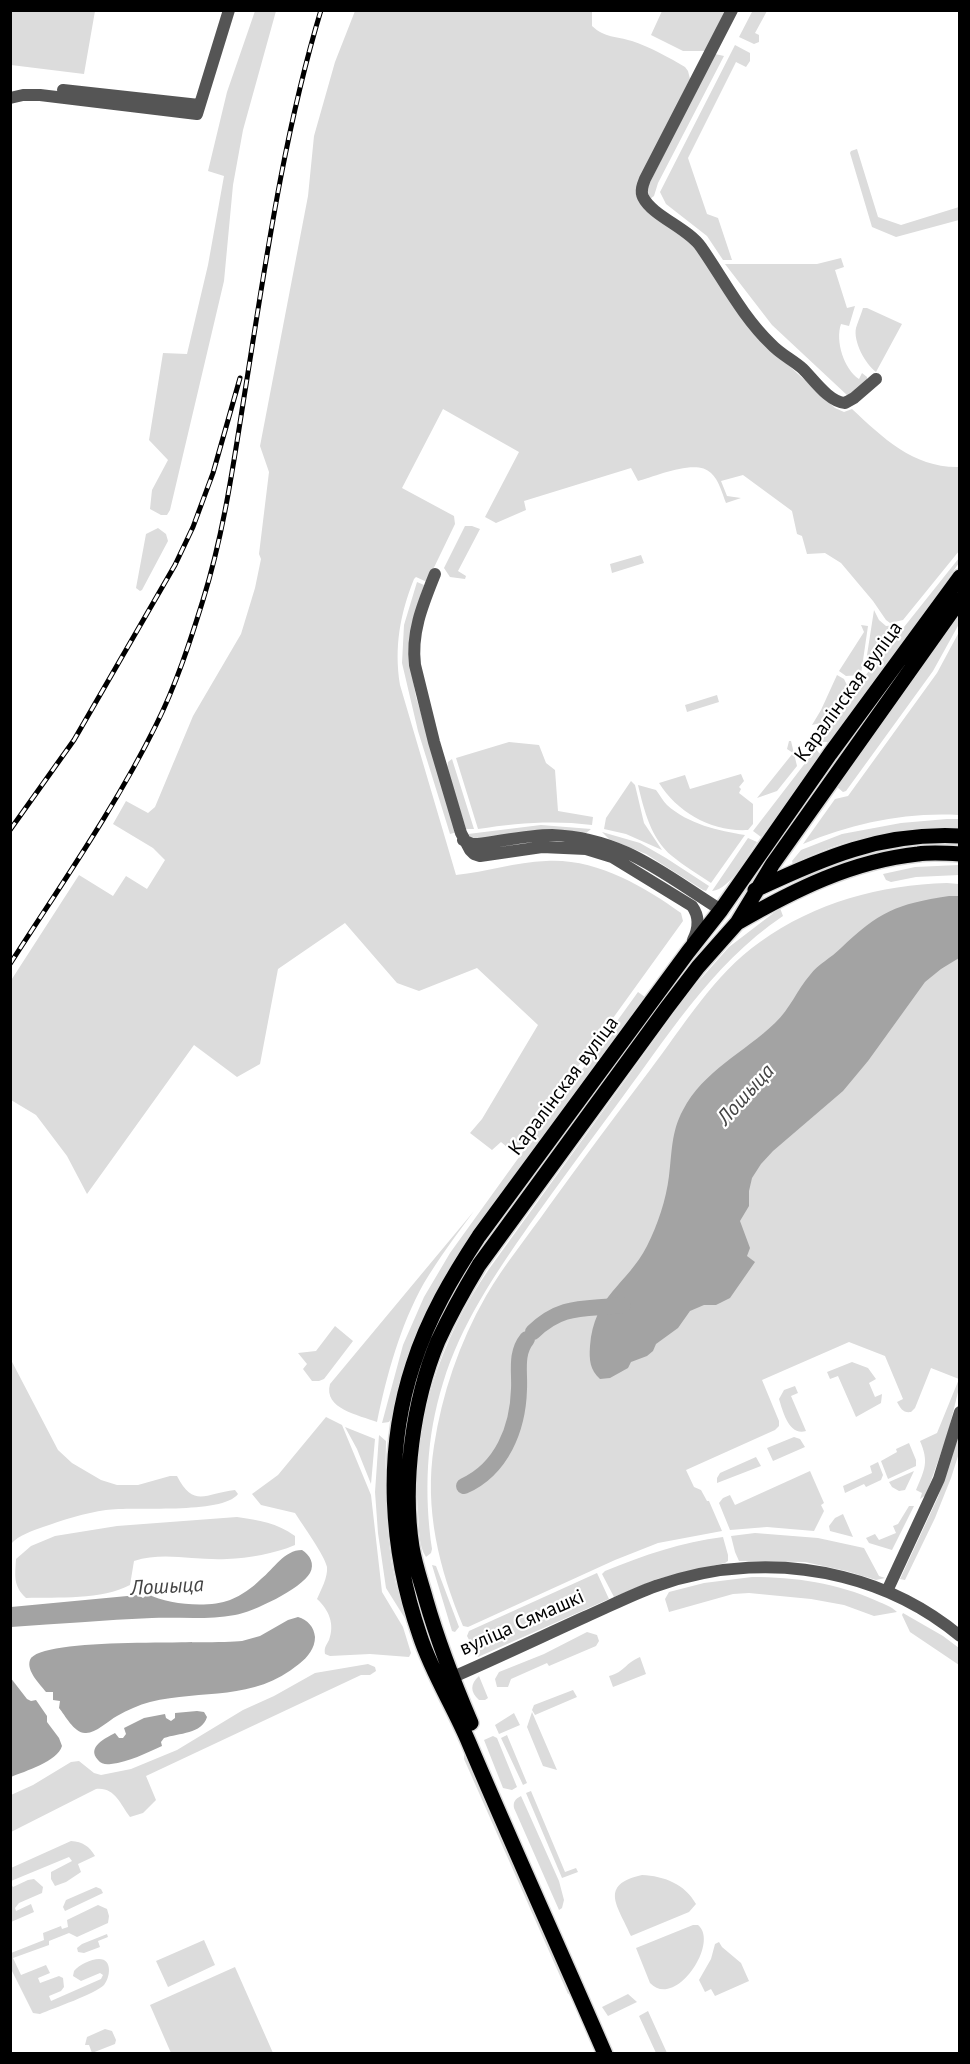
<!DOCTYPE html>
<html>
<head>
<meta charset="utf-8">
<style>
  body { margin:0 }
  #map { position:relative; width:970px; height:2064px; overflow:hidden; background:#fff; font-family:"PT Sans",sans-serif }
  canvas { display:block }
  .frame { position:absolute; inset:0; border:12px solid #000; pointer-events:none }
</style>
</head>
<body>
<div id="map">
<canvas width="970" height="2064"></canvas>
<div class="frame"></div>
</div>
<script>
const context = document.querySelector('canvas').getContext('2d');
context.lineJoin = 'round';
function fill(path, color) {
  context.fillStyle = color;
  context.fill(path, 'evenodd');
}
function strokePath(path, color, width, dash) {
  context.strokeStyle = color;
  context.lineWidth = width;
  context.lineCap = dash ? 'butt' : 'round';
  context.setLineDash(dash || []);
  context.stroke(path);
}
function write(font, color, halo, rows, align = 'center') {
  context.font = font + ' "PT Sans",sans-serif';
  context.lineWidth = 4.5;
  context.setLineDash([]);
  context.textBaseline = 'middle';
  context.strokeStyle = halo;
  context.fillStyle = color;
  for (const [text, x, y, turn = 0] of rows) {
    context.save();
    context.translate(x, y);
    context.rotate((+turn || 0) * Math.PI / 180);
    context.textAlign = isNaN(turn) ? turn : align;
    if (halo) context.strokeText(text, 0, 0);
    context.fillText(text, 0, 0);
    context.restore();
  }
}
fill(new Path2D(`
  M753 10 767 11 755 33 759 35V42L754 44 739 37Z
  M10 11H95L84 74 11 65Z
  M255 11H276L243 130 233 185 224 281 170 510 167 515H161L150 509 152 490 168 460 149 440 163 353 187 354 208 265 224 176 208 171 227 92Z
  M355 11H592V26C605 38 616 36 632 41 648 46 670 58 685 67L688 71 690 79 638 186 697 249 785 362 835 408 844 412 852 409C883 438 914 468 959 467V551L903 620 890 623 886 620 873 601 841 563 825 553 807 554 802 536 797 534 792 511 743 475 721 481 727 496 741 498 726 503C722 493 719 480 711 473 697 458 656 476 638 481L631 468 524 501 526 510 496 523 485 517 519 452 443 409 402 488 454 516 455 524 427 582 416 577 414 579C400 614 394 647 400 685L456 875C486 872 516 862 546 861 596 858 643 886 681 913L683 921 515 1154 501 1142 492 1150 470 1133 482 1119 538 1025 477 968 419 991 397 983 345 923 278 969 260 1064 237 1077 194 1045 87 1194 67 1156 36 1115 11 1100 10 982 79 875 113 896 126 876 147 889 165 860 153 848 113 824 126 801 148 813 155 807 193 716 241 634 255 588 261 559 259 554 269 472 260 446 308 196 314 136 335 62Z
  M662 11H727L706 51H683L651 35Z
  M735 45 750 53V61L746 67 736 62 688 158 707 214 718 218 732 260H723L707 236 666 204 660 192Z
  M715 54 724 56 658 183 654 196 650 199 647 188Z
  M857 149 878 217 901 225 959 207V220L896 237 872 227 850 153 851 151Z
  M841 258 844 267 835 270 847 308 855 306 849 326 841 324C835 341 844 369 859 379L862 373 867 377V380L848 396 772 325 725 264H817Z
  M863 308H867L902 324 876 372C865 364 853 341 856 328 858 321 861 315 863 308Z
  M465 526H472L480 529 458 571 466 576 465 579 450 577 444 568Z
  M158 528 166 534 168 541 142 590 140 591 136 588 146 534Z
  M641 555 644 563 612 573 610 564Z
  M959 558V563L831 742H821L861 681Z
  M417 582 424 585 413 619 409 658 416 697 457 832 450 834 418 731 402 663 404 625Z
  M874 610 879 620 886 626 899 625 865 668Z
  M959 616V624L933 671 846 791 843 792 837 787Z
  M861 625 868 626 861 674 860 675 846 676 839 671 864 632Z
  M959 632V815C905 812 853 823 803 844L835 799 848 796 937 673Z
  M914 653 776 846 774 845 913 654Z
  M837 675 844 679 850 691 829 721 812 725 821 710Z
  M717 695 719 702 687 712 685 705Z
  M789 741H791L797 766 777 791 757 798 793 753 787 749Z
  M509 742 539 745 546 763 555 770 558 811 593 817 592 825C553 820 517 823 478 829L456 758Z
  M816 749 819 753 818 759 761 837 753 831Z
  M452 759 474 829H466L447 769 448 762Z
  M741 774 744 781 739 787 741 789 739 793 753 804V824L748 830C712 832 678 813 659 783L685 775 690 789Z
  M631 781 635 785 644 823 662 850 626 834 604 829 606 818Z
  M638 785 656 790C660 795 663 801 667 805 688 824 719 831 745 835L711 883C698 874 684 866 672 856 651 839 644 810 638 785Z
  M947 819H959V828C901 826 845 838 793 864L792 861 801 850 842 834 901 823Z
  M541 825 591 829 585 834 479 839 471 838 468 834Z
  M602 832 640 843 666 858 709 886 706 891 703 890 646 854 609 839Z
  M748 838 757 842C746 857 731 889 712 891Z
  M959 865V875L916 877 891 882 886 880 883 874 915 867Z
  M947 883 959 884V1388L948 1433 926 1495 920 1499 922 1493 916 1490C925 1469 929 1462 920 1441L937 1433 959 1379 931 1368 915 1408 911 1412C903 1413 901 1409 897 1402L903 1399 885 1356 849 1342 762 1380 779 1421V1426L775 1430 686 1470 694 1487 701 1490 707 1501H709L722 1531 658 1543 615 1560 468 1627 463 1626C439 1569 424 1509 434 1446 442 1394 459 1343 486 1296 504 1265 528 1236 549 1206 582 1160 616 1115 650 1070 683 1027 714 974 760 942 816 902 880 885 947 883Z
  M780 908 783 916C710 965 665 1041 613 1110 585 1148 557 1186 530 1224 495 1274 461 1324 443 1383 426 1437 424 1494 432 1549L431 1553 426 1557C418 1545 419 1526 418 1512 411 1425 440 1340 489 1269L689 992 729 947Z
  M638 992 645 997 452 1265 400 1384 392 1417 389 1422 382 1423 403 1345 424 1297 450 1253Z
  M474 1211C457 1234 439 1258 424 1283 400 1326 387 1374 377 1422 359 1415 323 1409 330 1384Z
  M335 1326 353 1341 324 1379 319 1381H312L303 1369 307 1364 298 1353 316 1351Z
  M10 1358 58 1450 72 1463 101 1480 117 1485H138L170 1476H177C194 1509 206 1493 235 1490L238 1494C222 1515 133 1506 106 1510 85 1513 63 1520 43 1527 32 1531 19 1535 11 1544Z
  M852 1362 868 1368 876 1379 869 1383 875 1397 882 1394 881 1403 856 1417 838 1376 830 1379 827 1372Z
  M795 1386 798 1393 791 1396 806 1431C789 1436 783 1412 779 1399L784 1390Z
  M326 1417 342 1425 371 1495 382 1592 403 1627 411 1653 409 1657 370 1654 330 1656 325 1654C324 1647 326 1646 329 1640 335 1624 329 1610 317 1599 321 1590 328 1577 327 1567 325 1556 302 1524 295 1513L261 1505 252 1494 278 1475Z
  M345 1427 375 1439 371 1484 357 1449Z
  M379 1435 386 1441C385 1488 385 1533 395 1580 399 1597 414 1632 414 1646L406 1620 386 1588 378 1533 375 1492Z
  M959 1435V1453L951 1478 935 1518 905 1580 900 1579 901 1577 938 1497Z
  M794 1437 800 1439 805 1447 773 1461 767 1448Z
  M909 1443 916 1460V1466L888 1479 881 1461 897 1452 896 1449Z
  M756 1457 761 1466 717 1483V1478L720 1473Z
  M878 1462 883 1475 881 1480 866 1487 864 1484 845 1493 843 1486 872 1473 870 1466Z
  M810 1471 824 1503 821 1505 824 1511 814 1531 767 1527 730 1530 719 1503 723 1498 730 1495 735 1505Z
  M914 1471 905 1490 899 1491 892 1487 889 1482Z
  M909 1506H914L892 1550 869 1543 866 1538 875 1534 879 1540 896 1533 893 1526 898 1524Z
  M843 1514 853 1537 830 1531 829 1526 835 1518Z
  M237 1517C259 1520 277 1523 295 1536V1545C274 1554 249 1558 227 1559 196 1561 164 1551 134 1561L130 1585C102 1600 58 1597 26 1598 13 1586 15 1576 16 1559L31 1546 55 1536 117 1526Z
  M755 1533 818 1538 864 1548 879 1576 885 1578 876 1580 846 1571 805 1562 739 1561 735 1552 731 1536Z
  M723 1537 728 1555V1561L725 1563 657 1579 614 1597 602 1574 605 1571C644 1555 682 1542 723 1537Z
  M432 1565 436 1566 459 1627 455 1632 452 1631Z
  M597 1573 609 1599 478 1657 467 1636 469 1631Z
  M752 1577C795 1577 837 1583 877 1601 884 1604 892 1607 897 1612L874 1616 844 1605 811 1599 749 1593 733 1594 669 1612 665 1599 669 1592 704 1583Z
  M903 1613 943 1636 959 1648V1665L910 1632 902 1615Z
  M587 1632 597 1635 599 1641 596 1646 549 1666 547 1663 511 1679 508 1687H497L495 1679 499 1672 544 1654Z
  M640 1657 646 1674 613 1687 609 1676C625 1672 625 1663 640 1657Z
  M368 1664 375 1667 376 1671 370 1675H361L146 1776 156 1800 143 1813 130 1817C120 1804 115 1787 96 1789L11 1832V1795L33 1785 71 1762 79 1761 94 1773 101 1775 131 1769 177 1750 243 1710 274 1696 315 1673Z
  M479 1676 488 1698 485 1700H479C470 1692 470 1684 479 1676Z
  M573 1690 577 1697 535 1715 532 1710 534 1705Z
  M532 1712 557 1770 543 1766 527 1727Z
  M514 1713 520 1725 499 1734 495 1725Z
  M507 1735 527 1783 523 1785 501 1738Z
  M493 1736 497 1738 517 1787 512 1790 503 1788 484 1740Z
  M467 1751 571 1992 568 1994 464 1759V1752Z
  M531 1791 565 1872 576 1868 578 1872 562 1878 526 1793Z
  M521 1796 559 1881 564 1900 562 1908 559 1910 514 1808C513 1802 515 1799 521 1796Z
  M71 1841C83 1842 89 1846 95 1856L78 1864 81 1872 66 1882 55 1886 51 1879V1872L72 1861 69 1857 11 1881V1868Z
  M642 1875C664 1876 685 1884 696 1904L689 1912 631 1936C618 1906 598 1885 642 1875Z
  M34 1879 43 1887 42 1893 19 1903 15 1908 16 1911 31 1904 34 1912 11 1922V1884L13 1887 28 1880Z
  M96 1887 101 1889 103 1893 65 1911 63 1907 66 1900Z
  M98 1905 107 1909 109 1916 108 1923 77 1937 69 1933 49 1941V1945L13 1958 21 1975 46 1965 50 1973 38 1978 40 1983 59 1976 63 1978 64 1987 61 1991 49 1996 51 2001 101 1979 103 1975 100 1973 81 1981 73 1976 74 1971C79 1965 91 1959 99 1959 113 1959 110 1978 104 1985 95 1994 54 2008 40 2014L33 2013 11 1969V1953L44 1940 43 1933 61 1926 62 1929 68 1927 67 1920Z
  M693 1925H698C720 1943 675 2010 650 1983L636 1948Z
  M107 1934 108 1937 98 1941 100 1947 84 1953 78 1952 77 1948 82 1944Z
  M204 1940 215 1965 168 1987 156 1961Z
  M719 1942 722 1947 741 1963 749 1981 715 1996 711 1989 705 1992 699 1980 711 1959 715 1944Z
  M235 1967 273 2053H171L150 2005Z
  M628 1994 637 2002 608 2016 602 2007Z
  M648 2011 667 2053H656L639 2016Z
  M105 2029 112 2031 116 2040 115 2044 92 2053 89 2045H85L87 2037Z`), '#dcdcdc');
fill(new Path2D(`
  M949 896H959V958L941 969 925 982 868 1061 843 1091 773 1151 761 1164 752 1178 749 1191V1206L740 1221 750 1248 747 1256 755 1262 730 1298 716 1305H704L690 1311 678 1328 656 1344 653 1351 647 1356 631 1362 628 1368 610 1378 600 1379C590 1370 589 1360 590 1346 594 1295 627 1285 647 1246 658 1224 666 1200 669 1176 672 1153 671 1132 683 1110 703 1071 745 1052 775 1023 790 1009 797 990 810 975 818 964 831 958 841 948 879 912 896 904 949 896Z
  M302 1550C310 1555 315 1564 310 1573 301 1589 253 1612 235 1615 208 1620 180 1617 152 1618 105 1620 58 1624 11 1627V1607L138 1595 143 1598 148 1594C168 1605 209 1608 230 1600 242 1595 252 1588 261 1579 274 1569 284 1550 302 1550Z
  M298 1617C308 1620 314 1627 315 1637 315 1648 308 1657 299 1664 253 1702 203 1689 150 1702 139 1705 127 1710 117 1716 108 1721 95 1734 85 1733 74 1733 65 1715 59 1708L60 1701 53 1700V1692H46C40 1684 26 1671 30 1660 39 1636 212 1645 242 1641L260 1636 288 1620Z
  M10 1677 27 1699 31 1701 36 1700 47 1716V1722L59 1738 62 1746C57 1762 25 1771 11 1777Z
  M197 1711 204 1712 207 1717C202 1734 179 1733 164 1738L161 1742 162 1746C146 1753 129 1762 111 1764 106 1765 101 1764 98 1760 86 1747 106 1738 115 1733L119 1738H123L126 1734 124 1728 144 1718 165 1714 166 1718 171 1721 175 1718V1713Z`), '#a3a3a3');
strokePath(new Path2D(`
  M533 1332C563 1303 586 1310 623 1305
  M464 1486C502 1469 518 1428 519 1389 520 1372 515 1354 527 1339`), '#a3a3a3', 16);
const major = new Path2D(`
  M755 890C823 858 882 832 960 836
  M737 923C794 890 852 861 918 854 931 852 946 853 960 854
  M471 1723C454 1683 438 1642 426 1600 421 1582 415 1565 412 1547 402 1483 413 1401 438 1341 450 1315 464 1290 479 1265L666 1009 698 967 737 923 772 865 960 600
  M605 2054C560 1950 513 1847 469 1743 454 1707 432 1673 420 1636 390 1549 384 1453 413 1365 428 1318 452 1277 479 1236L688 952 721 910 830 754 960 577`);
strokePath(major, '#dbdbdb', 18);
strokePath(new Path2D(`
  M732 10 645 179C643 184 640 191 643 197 652 216 688 228 701 247 724 280 742 316 771 344 780 354 793 360 803 369 814 380 829 402 845 403L854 398 876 379
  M63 90 199 105
  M10 98 23 95H40L197 114 229 10
  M435 574C423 604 411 632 415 665L434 742 461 833 470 850 474 854 480 856 542 847 586 849 612 857 692 906C700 917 699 928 693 940
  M463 840 472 844H478C502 841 528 835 552 835 624 838 663 874 721 910
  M887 1591 939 1479 960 1412
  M453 1677C497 1658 541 1637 585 1617 608 1607 631 1595 656 1586 716 1565 781 1561 843 1577 887 1588 925 1607 960 1636`), '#555', 12);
strokePath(major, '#000', 15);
const rail = new Path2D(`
  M10 830 74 740 175 565 193 527 213 473 240 378
  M10 964C60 886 115 808 156 725 176 685 190 642 203 600 225 529 234 459 246 385 266 260 284 133 321 10`);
strokePath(rail, '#000', 5);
strokePath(rail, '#fff', 3, [9]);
write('20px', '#000', '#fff', [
  ["Каралінская вуліца",849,692,-54],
  ["Каралінская вуліца",564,1086,-53],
  ["вуліца Сямашкі",522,1623,-24]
]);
write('italic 21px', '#444', '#fff', [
  ["Лошыца",746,1095,-48],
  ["Лошыца",167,1587,-3]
]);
</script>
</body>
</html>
